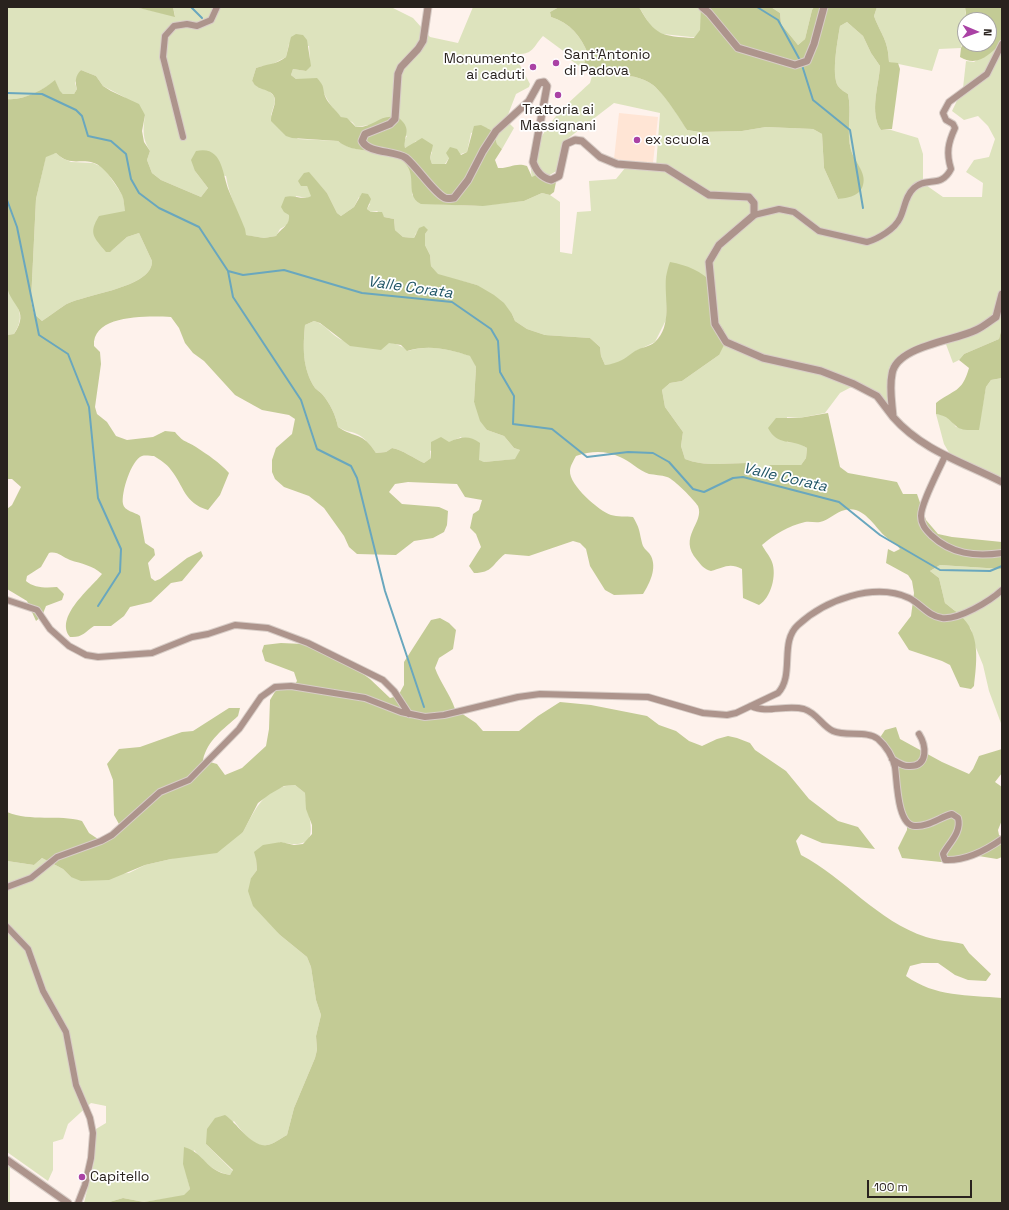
<!DOCTYPE html>
<html>
<head>
<meta charset="utf-8">
<style>
  body { margin:0 }
  #map { position:relative; width:1009px; height:1210px; overflow:hidden; background:#fef2ec; font-family:"Space Grotesk",sans-serif }
  canvas { display:block }
  .frame { position:absolute; inset:0; border:8px solid #29221e; pointer-events:none }
  .north { position:absolute; left:957px; top:12px; width:40px; height:40px; box-sizing:border-box; background:#fff; border:1px solid #a9a7a5; border-radius:50%; rotate:92deg; font-size:11px; font-weight:700; line-height:16px; text-align:center; color:#29221e }
  .north::after { content:''; display:block; margin:auto; width:14px; height:18px; background:#aa42a5; clip-path:polygon(50% 0,100% 100%,50% 72%,0 100%) }
  .scale { position:absolute; left:867px; top:1180px; width:105px; height:18px; box-sizing:border-box; border:2px solid #29221e; border-top:0; padding-left:5px; font-size:12px; line-height:14px; white-space:nowrap; color:#29221e; -webkit-text-stroke:3px #fff; paint-order:stroke }
</style>
</head>
<body>
<div id="map">
<canvas width="1009" height="1210"></canvas>
<div class="frame"></div>
<div class="north">N</div>
<div class="scale">100 m</div>
</div>
<script>
const context = document.querySelector('canvas').getContext('2d');
context.lineJoin = 'round';
function fill(path, color) {
  context.fillStyle = color;
  context.fill(path, 'evenodd');
}
function strokePath(path, color, width, dash) {
  context.strokeStyle = color;
  context.lineWidth = width;
  context.lineCap = dash ? 'butt' : 'round';
  context.setLineDash(dash || []);
  context.stroke(path);
}
function write(font, color, halo, rows, align = 'center') {
  context.font = font + ' "Space Grotesk",sans-serif';
  context.lineWidth = 3.5;
  context.setLineDash([]);
  context.textBaseline = 'middle';
  context.strokeStyle = halo;
  context.fillStyle = color;
  for (const [text, x, y, turn = 0] of rows) {
    context.save();
    context.translate(x, y);
    context.rotate((+turn || 0) * Math.PI / 180);
    context.textAlign = isNaN(turn) ? turn : align;
    if (halo) context.strokeText(text, 0, 0);
    context.fillText(text, 0, 0);
    context.restore();
  }
}
fill(new Path2D(`
  M619 113 658 117 653 163 614 159Z`), '#ffe5d5');
fill(new Path2D(`
  M7 7H135L175 16 173 7H391L413 18 430 37 458 43 473 7H559L550 12 551 17C570 23 581 36 588 54L582 68 565 56 566 53 543 36C532 48 534 55 514 54L530 84 529 87 516 94 506 120 514 128 502 149 497 144 493 131 487 128 471 133 467 152 449 158 445 164H432L430 158 432 152 416 141 412 145 405 148 404 141 407 136 369 125 356 127C351 118 347 122 341 117 330 108 323 91 317 79H296L291 75 293 69 306 71 310 60 309 46 289 44 286 57 269 66H262L256 68 252 81 256 86 269 91 274 96 275 102 271 115 298 139 338 141C358 158 401 143 412 173 414 179 412 189 412 195L435 204 476 206 524 201 542 193 550 195 560 202V252L572 254 577 212 591 211 589 181 616 179 630 162 656 167 660 113 614 103 562 143 558 170 548 176 532 177C530 169 532 164 534 156 543 124 566 105 590 83L592 76C611 74 637 73 653 85 664 94 680 117 687 130L700 132 742 131 766 127 813 129 822 134 824 168 838 199 858 192C870 174 856 168 851 150 846 132 852 112 848 94 845 92 840 89 838 86 831 74 838 39 840 26L847 22 863 36 871 53 880 66C879 85 869 113 881 130H891L918 138 923 154V183L943 197H982L983 183 966 172 974 160 989 157 995 139 988 126 978 116 964 120 952 111 963 88 966 61 974 62 1002 43V327L999 339 964 354 959 360 953 363 944 339 902 353 889 368 891 385 888 403 868 392 859 383 840 393 825 413 799 418 787 417V442L799 443 807 448 806 458 801 465C781 468 775 461 759 478L747 463C726 463 705 467 685 459L681 446 683 432 665 407 662 390 670 383 682 381 719 355 667 300 666 320 655 342 636 351 618 364 605 365 601 356 600 347 590 338 545 335 527 329 515 321 512 314 477 285 438 275 431 266 430 255 425 245V234L428 230 416 233 414 238 403 237 395 230 394 219 384 217 377 211 371 212 367 209 370 204 359 197 354 207 341 216 337 213 327 193 309 173H304L307 186 312 196 307 198 296 196 289 215V220L287 225 280 229 276 236 264 238 245 235C240 215 229 197 226 176L195 171 208 188 201 197 161 180 152 173 147 160 150 151C142 139 143 129 145 115L124 97 103 86 96 76 81 70 75 83 77 89 74 94H63L60 92 55 81C43 90 23 101 7 99Z
  M639 7H701L703 11 700 38 663 34 653 30Z
  M771 7H814L812 10 805 39 798 45 781 24 780 13Z
  M877 7H965C967 13 964 42 961 48L939 49 932 71 889 62C888 39 881 35 874 16Z
  M56 153 62 158 71 162 93 163 104 168 123 196 125 211 111 251 127 237 139 233 152 261C153 288 84 294 65 305 57 310 50 316 42 321L34 314 31 301 36 199 46 156Z
  M7 287C16 305 27 314 14 334L7 335Z
  M314 321C326 324 333 338 345 341 365 345 391 336 408 351 430 344 449 349 471 356L476 367 474 402 487 430 504 436 514 448 520 450 516 459 484 462 479 461 461 437 430 451 431 458 424 463C413 458 403 450 392 448L386 452 376 453C372 447 365 438 359 435 352 431 346 432 338 427 336 416 330 403 322 394 320 392 317 390 315 388 302 368 303 348 305 325Z
  M1002 378V478L951 456 944 444 936 414 948 416 956 427 978 430 986 387 991 380Z
  M940 565 1002 569V726L989 691 983 665 974 643 971 629 954 610 945 603 939 578 930 571Z
  M295 785 305 793C307 818 327 853 280 842L256 859 257 870 251 878 270 922 280 935 307 957 311 967 316 1000 321 1015 316 1036 317 1050 315 1058 294 1108 287 1135C281 1138 274 1144 267 1145 253 1148 241 1130 234 1121L206 1144 233 1171 230 1175C213 1172 205 1162 194 1150L187 1177 190 1189 184 1196 144 1202 123 1198 106 1203H84L94 1162 96 1129 106 1123V1106L91 1103 68 1124 63 1139 53 1142V1170L48 1181 7 1152V861L34 865 42 858 63 869 71 877 129 873 145 865 171 859 243 832C256 808 265 786 295 785Z
  M7 1165 10 1167V1203H7Z`), '#dde3bd');
fill(new Path2D(`
  M135 7H173L175 17Z
  M559 7H639C655 36 662 36 694 38L700 30 701 7H771L780 13 781 24 798 45 805 39 812 10 814 7H877L874 16C881 35 888 39 889 62L898 63 900 69 892 129 881 130C869 113 879 85 880 66L871 53 863 36 847 22 840 26C838 39 831 74 838 86 840 89 845 92 848 94 852 112 846 132 851 150 854 161 867 173 863 185 860 196 848 198 838 199L824 168 822 134 813 129 766 127 742 131 700 132 687 130C679 117 664 94 653 85 637 73 611 74 592 76L582 68 588 54C581 36 570 23 551 17L550 12Z
  M965 7H1002V43C989 54 978 68 960 57L961 48 964 43V22L966 13ZM965 20H989V44H965Z
  M296 34 303 35 307 40 311 66 306 71 293 69 291 75 296 79 317 78C325 87 322 86 325 96 328 104 336 110 341 117L347 118 356 127C375 128 380 112 399 118 413 130 403 135 405 148L422 138 433 145 430 158 432 164H446L449 158 446 153 450 147 457 149 461 155 467 152 474 126 481 125 493 131 497 144 502 149 495 160 498 168C509 169 515 162 527 166L532 177 540 173 550 177 556 182 554 192 550 195 542 193 524 201 483 206 421 204C401 194 424 170 395 156 377 147 354 155 338 141L292 138 286 136 271 121C271 113 274 109 275 102 276 90 263 91 256 86 254 85 254 83 252 81L256 68C266 64 276 65 286 57L291 37Z
  M81 70 96 76 103 86 111 91 139 104 145 115 142 131 144 142 150 151 147 160 152 173 161 180 201 197 208 188 195 171 191 160 196 151C223 145 222 174 229 191 234 204 240 216 245 229L246 235 264 238 276 236C281 228 290 226 289 215L284 212 281 207 285 197C294 194 302 201 311 196L307 186H301L298 181 304 173 309 172 327 193 337 213 341 216 354 207 362 193 368 194 371 199 367 209 371 212H382L384 217 394 219 395 230 403 237 414 238 419 228 424 226 428 230 425 234V245L430 255 431 266 438 274 477 285 494 295 504 303 512 314 515 321 527 329 545 335 590 338 600 347 601 356 605 365C620 363 624 359 635 351 642 347 649 347 655 342 673 325 664 298 666 277 667 272 668 267 670 262 687 265 701 271 714 284L716 319 724 330 726 341 719 355 682 381 670 383 662 390 665 407 683 432 681 446 685 459C705 467 726 463 747 463L759 478 770 465H801L806 458 807 448C791 438 778 447 768 428L776 418H799L828 413 840 467 848 473 897 482 903 494H917L926 520 938 534 952 537 1002 542V569L940 565 930 571 939 578 945 603C954 610 967 619 971 630 979 646 976 668 974 686L971 689 960 687 950 665 942 661 909 650 898 633 911 616 914 593 912 581 908 575 886 563 888 549 894 552 900 549C895 542 892 542 886 537 875 528 864 505 845 510 835 512 830 520 820 522 815 523 810 521 805 522 788 526 775 534 762 545 765 551 770 556 772 562 777 575 771 598 759 605L743 598 742 569C729 562 723 568 711 571 704 569 701 565 697 560 677 537 705 523 698 506 694 500 674 479 667 477 661 475 655 475 649 474 638 470 630 461 620 457 605 450 591 451 576 456 574 460 570 466 570 471 569 485 599 511 611 515 617 517 626 516 633 517 641 530 639 533 643 546 645 550 649 552 651 556 657 568 650 583 643 594L614 595 605 590 590 566 586 549 580 543 573 541 529 556 505 554C492 564 493 573 474 573L469 566 481 547 476 534 470 528 473 514 479 510 482 500 465 497 457 484 408 482 395 484 389 492 402 504 439 507 448 511 447 525 444 532 433 538 414 541 396 555 357 554 349 547 344 536 324 508 309 496 284 487 275 479 272 472V460L276 448 292 434 295 419 289 415 262 410 235 395 204 361 193 353 185 343 179 328 171 317C149 316 92 314 94 346L100 352 101 364 95 407 97 414 107 422 116 436 127 440 153 437 165 431 175 432C184 443 185 440 196 447 208 455 219 462 229 473L220 495 208 510C184 503 184 486 171 470 167 464 160 460 154 456 151 456 145 455 142 456 131 460 121 493 123 504 124 511 135 512 140 516L145 543 154 549 155 555 148 563 151 578 155 581 160 579 187 558 201 551 203 556 182 581 171 583 151 602 130 607 124 616 111 626H94C85 632 82 638 70 637 54 617 91 588 102 574 92 565 82 564 70 560 62 557 58 551 49 553L41 567 27 576 26 581C34 588 46 588 57 587L64 594 62 600 46 606 42 616 36 621 27 601 7 589V509L12 505 21 487 12 479H7V335L14 334C32 308 7 305 7 283 7 222 7 161 7 99 23 101 43 90 55 80L60 91 63 94H74L77 89C75 82 75 76 81 70ZM56 153C71 167 79 158 94 163 104 166 117 185 122 195 124 199 124 206 125 211L99 216C88 234 94 237 106 252H110L127 237 139 233 152 261C153 288 84 294 65 305 57 310 50 316 42 321L34 314 31 301 36 199 46 157ZM314 321 320 323 350 346 381 350 389 343 401 345 407 351C429 344 449 349 470 356L476 367 474 402 480 421 487 430 504 436 514 448 520 450 515 459 484 462 479 460 480 443C469 435 461 437 449 442L441 437 431 442V458L424 463C413 458 403 450 392 448L386 452 376 453C362 431 356 439 338 427 336 416 330 403 322 394 320 392 317 390 315 388 302 368 303 347 305 325Z
  M1002 327V378L991 380 986 387 979 430C971 430 961 431 956 426 947 418 949 417 936 414V403C954 389 962 393 969 368L959 360 964 354 999 339Z
  M440 618 449 623 456 630 453 649 439 658 435 668C440 682 450 694 455 709L476 723 483 731H519L538 716 560 702 591 705 647 716 659 725 676 731 689 741 702 746 717 739 728 736 737 738 750 743 755 750 786 771 809 799 838 821 858 827 875 849 822 843 801 834 796 841 801 855C845 878 877 921 926 937 938 941 951 941 963 944L969 953 991 974 986 981 968 980 955 975 938 963H922L910 966 906 976C935 997 968 995 1002 998V1203H106L123 1198 144 1202 184 1195 190 1189 183 1164 184 1147C205 1153 205 1171 230 1175L233 1170 206 1144 207 1129 215 1118 225 1115C237 1123 252 1148 267 1145 274 1144 281 1138 287 1135L294 1108 315 1058 317 1050 316 1036 321 1015 316 1000 311 967 307 957 280 935 253 906 248 891 251 878 257 870 256 859 254 852 263 845 281 842 294 845 303 844 312 834V825L306 809 305 793 295 785 284 786 270 794 258 803 243 832 217 853 171 859 145 865 109 880 81 881 71 877 63 869 42 858 34 865 7 861V812C31 822 58 814 82 821L89 833 98 839 116 836 120 826 114 815 113 780 107 764 119 749 140 747 182 732 193 731 229 708H240L238 716C224 729 207 740 203 760L217 764 225 775 242 768 266 746 269 729 270 700 276 690 295 684 297 681 294 672 265 661 262 651 264 645 281 643 303 644 338 659 355 668 370 679 390 698 398 696 404 685V662L431 620Z
  M896 727 900 739 942 762 969 774 973 769 979 756 1002 749V773L995 782 1002 787V820L998 830 999 835 1002 837V857L997 859 966 854 941 862 902 858 898 848 907 830V816L895 787 893 764 879 739 885 730Z`), '#c3cb95');
strokePath(new Path2D(`
  M191 7 202 18
  M757 7 778 20 801 62 813 100 850 130 863 208
  M7 93 42 94 76 110 82 116 88 136 111 141 126 154 131 179 139 193 159 208 199 227 228 271 243 275 284 270 362 293 452 302 491 329 498 341 500 372 514 396 513 424 552 429 587 457 628 452 653 453 669 462 693 489 704 492 733 478 743 477 839 502 880 535 940 570 990 571 1002 566
  M7 200 17 227 39 335 68 354 89 407 98 498 121 549 120 572 98 606
  M228 271 233 297 301 400 317 449 351 466 357 478 385 591 424 707`), '#69a7be', 2);
const minor = new Path2D(`
  M183 137 163 57 165 36 174 26 187 24 197 26 211 20 217 7
  M754 215 779 209 794 212 819 231 867 242C878 239 895 229 900 218 905 208 905 196 914 188 927 176 941 189 951 169 946 153 948 143 955 128L953 124 946 120 943 113 949 102 987 74 1002 44
  M945 456C939 470 921 503 921 516 921 524 925 529 931 535 951 554 975 557 1002 553
  M7 600 37 610 50 629 69 646 86 655 98 657 152 653 192 637 208 634 235 625 268 628 308 643 383 680 394 691 409 714
  M751 706C767 714 786 704 804 709 817 713 822 726 833 731 846 737 867 730 878 739 886 746 893 757 895 767 897 780 897 826 915 826 929 827 940 817 952 814L958 818C962 832 949 843 943 854L945 860C965 861 985 851 1002 839
  M892 759C897 762 903 767 910 766 929 766 926 745 919 734
  M7 887 31 878 57 857 101 841 112 835 160 792 189 780 239 729 261 697 275 687 291 686 365 698 401 712 425 717 444 715 518 697 540 694 648 697 703 713 727 715 736 713 778 693C795 675 779 642 798 625 825 600 874 582 909 598 921 604 928 616 942 618 959 620 990 601 1002 590
  M7 927 28 949 43 991 66 1032 76 1085 90 1118 93 1133 91 1158 85 1185 78 1203`);
const tertiary = new Path2D(`
  M428 7 423 41 418 49 401 67 398 74 395 119 390 124 365 134 362 141C369 154 394 150 406 158 417 167 435 194 445 198 448 199 452 198 454 198L468 180 483 151 496 131 529 101 539 83 544 82 547 86 533 162C537 172 541 177 551 180L559 176 566 144 575 140 582 141 600 157 617 164 666 168 709 195 749 197 754 203V215L719 245 709 262 715 324 726 342 763 358 821 371 854 384 877 396 893 417
  M702 7 709 13 738 48 795 65 807 61 814 44 824 7
  M1002 294 996 317C990 321 983 327 976 330 954 341 896 346 892 374 889 388 892 403 893 417 923 451 963 462 1002 482
  M7 1160 68 1203`);
strokePath(minor, '#d8cdc7', 8);
strokePath(tertiary, '#d8cdc7', 9);
strokePath(minor, '#ad948c', 6);
strokePath(tertiary, '#ad948c', 7);
for (const [x, y, r, color] of [
  [556,63,4,"#aa42a5"],
  [533,67,4,"#aa42a5"],
  [558,95,4,"#aa42a5"],
  [637,140,4,"#aa42a5"],
  [82,1177,4,"#aa42a5"]
]) {
  const dot = new Path2D();
  dot.arc(x, y, r, 0, 2 * Math.PI);
  context.fillStyle = color;
  context.fill(dot);
  strokePath(dot, '#fff', 1.5);
}
write('14px', '#29221e', '#fff', [
  ["Sant'Antonio",564,55],
  ["di Padova",564,71],
  ["Monumento",525,59,"right"],
  ["ai caduti",525,75,"right"],
  ["Trattoria ai",558,110,"center"],
  ["Massignani",558,126,"center"],
  ["ex scuola",645,140],
  ["Capitello",90,1177]
], 'left');
write('italic 15px', '#215566', '#fff', [
  ["Valle Corata",410,288,8],
  ["Valle Corata",785,478,13]
]);
</script>
</body>
</html>
